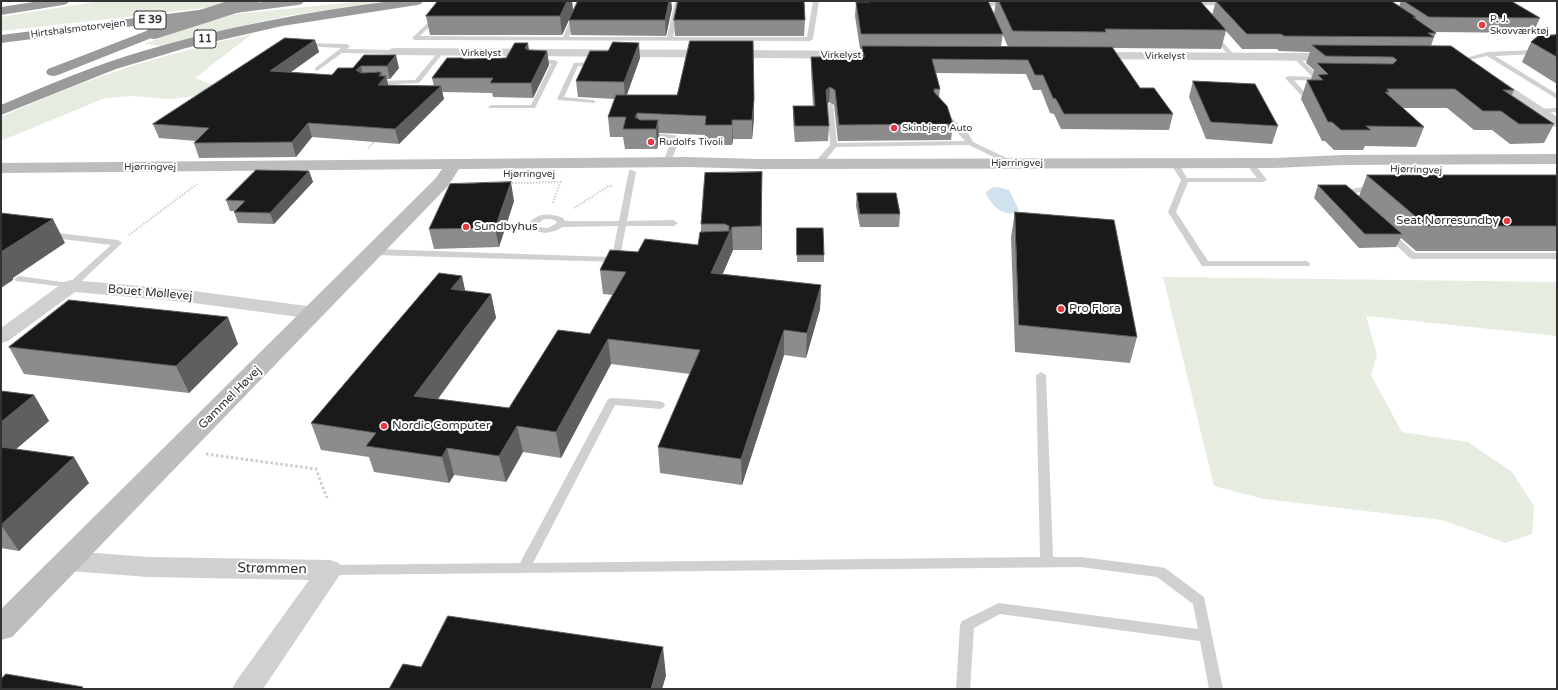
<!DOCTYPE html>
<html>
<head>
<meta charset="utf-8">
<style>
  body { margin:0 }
  #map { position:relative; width:1558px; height:690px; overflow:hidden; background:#fff; font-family:"Varela Round",sans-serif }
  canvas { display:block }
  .frame { position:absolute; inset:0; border:2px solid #333; pointer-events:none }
</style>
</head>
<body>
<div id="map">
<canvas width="1558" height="690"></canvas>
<div class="frame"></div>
</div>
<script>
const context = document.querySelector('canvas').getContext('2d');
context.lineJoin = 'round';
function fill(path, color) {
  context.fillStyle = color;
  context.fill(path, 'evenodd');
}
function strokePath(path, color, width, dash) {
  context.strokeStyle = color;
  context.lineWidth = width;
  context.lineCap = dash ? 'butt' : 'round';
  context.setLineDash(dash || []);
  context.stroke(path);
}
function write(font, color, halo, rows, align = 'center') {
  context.font = font + ' "Varela Round",sans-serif';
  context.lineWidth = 4;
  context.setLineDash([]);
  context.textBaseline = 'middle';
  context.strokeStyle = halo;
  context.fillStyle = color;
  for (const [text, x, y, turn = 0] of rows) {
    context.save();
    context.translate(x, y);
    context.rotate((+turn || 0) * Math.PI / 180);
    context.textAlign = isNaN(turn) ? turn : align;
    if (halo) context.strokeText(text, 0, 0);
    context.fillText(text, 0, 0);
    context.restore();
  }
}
fill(new Path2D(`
  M100 1H231L206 8 1 31V17Z
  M365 1H385L287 16 240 26 164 46 144 44 192 26 236 14Z
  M252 34 195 78 213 85 199 96 167 99 131 96 105 98 1 141V117C42 99 83 82 126 68 167 55 209 44 252 34Z
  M1163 277 1557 282V336L1366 316 1377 355 1371 375 1402 432 1468 442 1512 472 1534 506 1532 534 1506 543 1442 520 1264 499 1214 486Z`), '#e6ecdf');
fill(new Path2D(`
  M993 187H998L1009 190 1019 210C1006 220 992 206 986 194V192Z`), '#cfe2ee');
strokePath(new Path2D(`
  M368 148 376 140
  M509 183 562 182
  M553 203 560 183
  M574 208 609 186H613
  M503 224 518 223
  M129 235 197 184`), '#cdcdcd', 2, [1.5, 1.5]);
strokePath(new Path2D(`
  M206 454 316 469 327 498`), '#cdcdcd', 3, [2.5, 2.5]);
fill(new Path2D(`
  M675 1H681L673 37H807L813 1H819L813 39 810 41 415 40 412 38 437 14 439 15V17L420 36 563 37 572 15 575 13 578 15 569 37H667Z
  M995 1 1011 2 977 9 974 7Z
  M1188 1 1228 2 1231 4 1228 6 1186 4 1185 3Z
  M1211 33H1215L1235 56V58H1231L1211 35Z
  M301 43 347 44 350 46 347 49 394 50 397 52 394 54 342 53 317 71 315 70V68L341 48 303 46 301 45Z
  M1557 49V53L1495 56 1557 94V99L1487 56 1461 62 1458 60 1488 52Z
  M439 51 444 52 419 83 375 85 372 83 375 81 415 80Z
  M1296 55 1320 77 1328 79 1325 81 1294 80 1306 94 1303 96 1301 95 1285 78 1288 76 1312 77 1294 58V56Z
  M534 60H555L558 62 535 108H489L488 107 491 105H531L551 64 532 63 531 62Z
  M597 62 599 63V65L578 66 564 97 593 100 595 101V103L558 100 557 99 574 63Z
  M830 103 833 105 837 143 965 141 941 114 940 113 943 111 945 112 968 133 973 142 1017 163 1013 165H1010L969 145 836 147 821 166H815V162L830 145 827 105Z
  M1557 108V112L1539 113 1536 111 1539 109Z
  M643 134H665L679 136 680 138 670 164H664L663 162 672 139 646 138 642 136Z
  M1171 161H1177L1187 178H1257L1245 163 1249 161H1252L1267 180 1263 182H1188L1176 212 1208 261H1306L1309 262 1310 264 1309 266H1202L1168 212 1181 180 1170 163Z
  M629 170H632L636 172 627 221 674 220 678 223 674 226H626L619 262 374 255 370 252 374 249 612 257 618 226 563 227 555 231 545 233 531 230 529 223C538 212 551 213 563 218L565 221H619ZM550 219 556 221 557 223 548 228 538 227 537 224 544 219Z
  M1373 185H1376V189L1351 194 1352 196 1351 198H1345L1340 193 1341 191Z
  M1389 231 1392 232 1415 253H1557V259H1413L1410 258 1386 236 1385 234 1386 232Z
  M49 232 118 240 122 243 74 288 16 281 14 279 19 276 69 283 111 245 46 237 45 235 46 233Z
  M1041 372 1046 375 1053 557H1081L1160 567 1165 568 1204 597 1223 689H1209L1200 641 1000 614 974 628 970 689H956L960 625 962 621 999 603 1198 629 1193 604 1157 577 1081 567 330 575 325 574 324 570 325 566 330 565 520 563 607 401 608 399 612 398 660 401 664 403 665 405 664 407 660 409 615 405 533 563 1040 557 1036 375Z`), '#d0d0d0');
fill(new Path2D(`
  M394 48 888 51 892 52 894 55 892 58 888 59 390 55 388 52 390 49Z
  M1090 52 1334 53 1338 54 1340 57 1338 60 1334 61 1086 59 1084 56 1086 53Z
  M1490 75 1495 76 1557 117V127L1552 126 1485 82 1484 79 1485 76Z
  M71 280 186 290 314 307 321 309 324 313 321 317 314 319 186 302 75 292 8 341 1 343V328L64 282Z
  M69 551 148 557 330 560 339 563 343 570 263 689H232L237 680 309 580 148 577 69 571 60 568 56 561 60 554Z`), '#d0d0d0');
fill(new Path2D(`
  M1557 154V164L1343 165 1274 168 759 169 687 167 459 169 448 186 12 637 1 640V609L435 179 442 169 1 173V163L687 157 759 159 1274 158 1343 155Z`), '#bdbdbd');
fill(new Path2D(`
  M40 1H69L67 4 63 5 1 15V7Z
  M270 1H304L302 4 298 5 1 43V35Z
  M391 1H423L421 4 417 5 282 26 186 48 116 69 1 115V105C48 85 95 65 143 51 224 27 307 12 391 1Z
  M154 28 159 29 160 32 159 35 58 75 53 76 48 75 46 72 48 69Z`), '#9a9a9a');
strokePath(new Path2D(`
  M154 32 251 1`), '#9a9a9a', 14);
fill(new Path2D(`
  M438 1H572L573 11 562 35H430L426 16Z
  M578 1H671L672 8 666 36 571 35 569 20Z
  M862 1H988L1003 34 1001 46 1008 47 994 14 996 1H1200L1212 15 1216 1 1399 6 1401 1H1511L1540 18 1533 33 1435 32 1436 33 1434 37 1431 46 1514 90 1512 95 1554 124 1544 143 1510 144 1492 130H1474L1447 108H1403L1424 127 1416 147 1365 146 1363 150H1334L1325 141H1322L1301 99 1307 80H1311L1314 70 1306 63 1310 52 1279 51 1277 49H1242L1226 31 1221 49 1113 48 1140 88 1173 114 1169 130 1061 129 1054 114 1050 113 1041 90H1033L1026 74 936 73 940 89 939 98 953 124 951 140 838 141 834 105 829 102 827 104 829 126 828 141 795 142 793 121V106H813L811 71V57H861L862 49H860L855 16 856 2H862Z
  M674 20H805L804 36H675Z
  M1557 35V84L1522 62 1531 42Z
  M315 40 319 52 291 72 332 75 353 68 364 55 399 68 390 79H387L388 86H434L432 78 464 59 506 58 529 50 547 51 549 65 533 98 493 97 492 93 442 92 444 99 399 144 312 137 296 157 199 158 194 143 196 141 159 138 153 124Z
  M640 58 627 95 754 118 752 139H733L732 145H705V135L659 133V140L657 149H625L623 137H610L608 117 615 99 578 97 576 81Z
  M1193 81 1278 126 1272 144 1206 139 1189 97Z
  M309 171 313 182 274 224 238 223 234 212V211H230L226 200Z
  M1367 175H1557V251H1416L1401 238 1396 247 1359 248 1314 198 1318 185 1359 196Z
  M857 193 900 214 899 227H860L856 206Z
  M762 195V250H733L722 274 821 285 820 309 806 358 784 355 742 485 660 473 658 447 690 374 611 364 561 458 523 452 506 482 454 475 449 483 374 472 369 457 321 450 311 423 462 276 465 291 491 294 496 318 438 399 509 408 590 334 613 295 603 294 600 270 638 252 698 245 701 232V224Z
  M514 201 499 247 434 249 429 229Z
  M1015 212 1137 337 1130 363 1015 352 1011 237Z
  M797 228 824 255V262H797Z
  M238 344 189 393 24 374 9 347Z
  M1 391 34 395 49 421 16 449 89 483 19 551 1 548Z`), '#8c8c8c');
fill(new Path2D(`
  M567 1H572L573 11 562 35 560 16Z
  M669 1H671L672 8 666 36 665 20Z
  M315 40 319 52 274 84 270 71Z
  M753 41 754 118 752 139V120Z
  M528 43 530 57 525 48Z
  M639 43 640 58 625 99 624 82Z
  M547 51 549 65 533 98 531 83Z
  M396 55 399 68 390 79 387 66Z
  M361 66 364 80 356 70Z
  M381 72 383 79 386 76 389 89 378 85 379 76Z
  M441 86 444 99 399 144 395 129Z
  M830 87 829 102 826 105V90Z
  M637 113 639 129 635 117Z
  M658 120 659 140 657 149 656 129Z
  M732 120 733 139 732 145Z
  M308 123 312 137 296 157 292 142Z
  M309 171 313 182 274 224 270 213Z
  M762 172V250L761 226Z
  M511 182 514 201 499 247 495 228Z
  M53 219 65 243 13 278V280L1 288V252Z
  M732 227 733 250 713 297 711 273Z
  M462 276 467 300 451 289Z
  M821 285 820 309 806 358 807 333Z
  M491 294 496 318 422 421 414 396Z
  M228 317 238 344 189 393 176 366Z
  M784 330V355L742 485 741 459Z
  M608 339 611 364 561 458 556 432Z
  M34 395 49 421 1 462V422Z
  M517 426 523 452 506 482 499 456Z
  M447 448 454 475 449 483 442 457Z
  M74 457 89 483 19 551 1 525Z
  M663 647 666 676 662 689H651Z`), '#5f5f5f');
const building = new Path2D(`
  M438 1H567L560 16H426Z
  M578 1H669L665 20H569Z
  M678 1H804L805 20H674Z
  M869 1H988L1003 34H861L856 2H869Z
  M999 1H1200L1226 30 1105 29 1106 32 1013 31Z
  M1216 1H1391L1416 17H1413L1436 33H1428L1434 37 1284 36 1281 34H1247Z
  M1404 1H1511L1540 18 1429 17Z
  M1557 35V57L1531 42 1538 36Z
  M285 38 315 40 270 71 332 75 338 68H353L364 55H396L387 66H361L356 70 361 73 381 72 379 76H386L378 85 441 86 395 129 308 123 292 142 194 143 209 128 153 124Z
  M690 41H753L754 99 752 120H732V125H705L706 116 637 113 635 117 640 120H658L656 129H623L626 117H608L616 95H677Z
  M613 42 639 43 624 82 576 81 590 51H608Z
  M515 43H528L525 48 528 50 547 51 531 83H490L493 78H432L447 58H462L464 59 506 58Z
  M1312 45 1451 46 1514 90H1503L1554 124H1519L1501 111H1483L1455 89H1387L1389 92H1385L1424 127 1366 126 1371 130H1341L1332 122H1328L1307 80H1323L1318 75 1328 74 1317 63 1393 64 1397 60 1393 57 1326 56Z
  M862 46 1112 47 1140 88H1154L1173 114H1064L1056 99 1053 98 1043 75H1035L1028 60 932 59 940 89H934V92L947 106 953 124 839 125 835 90 830 87 826 90 829 126H795L793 106H815L811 57H864Z
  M1193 81 1255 84 1278 126 1211 122Z
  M256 170 309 171 270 213 234 212 245 201 226 200Z
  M762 172 761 226 732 227 711 273 821 285 807 333 784 330 741 459 658 447 700 350 608 339 556 432 517 426 499 456 447 448 442 457 366 446 376 433 311 423 439 273 462 276 451 289 491 294 414 396 509 408 558 330 590 334 626 272 600 270 610 250 638 252 645 239 698 245 700 232 729 231V226L725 224H701L705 173Z
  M1367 175H1557V226H1427Z
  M511 182 495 228 429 229 450 184Z
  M1318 185H1346L1402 234H1365Z
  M857 193H896L900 214H860Z
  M1015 212 1114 220 1137 337 1019 325Z
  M1 213 53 219 1 252Z
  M797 228H823L824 255H797Z
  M69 300 228 317 176 366 9 347Z
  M1 391 34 395 1 422Z
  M1 447 74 457 1 525Z
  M448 616 663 647 651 689H389L403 664 421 667Z
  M6 674 83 687 81 689H1V679Z`);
fill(building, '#1a1a1a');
strokePath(building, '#5f5f5f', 1);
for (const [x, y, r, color] of [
  [1482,25,4,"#e63946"],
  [894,128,4,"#e63946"],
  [651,142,4,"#e63946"],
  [1507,221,4,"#e63946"],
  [466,227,4,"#e63946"],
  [1061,309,4,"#e63946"],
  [384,426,4,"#e63946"]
]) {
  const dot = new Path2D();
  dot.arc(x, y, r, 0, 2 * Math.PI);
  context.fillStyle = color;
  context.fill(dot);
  strokePath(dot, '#fff', 1.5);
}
write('10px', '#333', '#fff', [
  ["P. J.",1490,19],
  ["Skovværktøj",1490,31],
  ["Skinbjerg Auto",902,128],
  ["Rudolfs Tivoli",659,142]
], 'left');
write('10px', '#333', '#fff', [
  ["Hirtshalsmotorvejen",78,29,-7],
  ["Virkelyst",481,53],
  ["Virkelyst",841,55],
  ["Virkelyst",1165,56],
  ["Hjørringvej",1017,163],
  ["Hjørringvej",150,167],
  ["Hjørringvej",1416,170,2],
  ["Hjørringvej",529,174]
]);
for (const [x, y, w] of [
  [150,20,32],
  [205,39,22]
]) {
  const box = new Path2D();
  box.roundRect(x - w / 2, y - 9, w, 18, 3);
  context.fillStyle = '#fff';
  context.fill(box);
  strokePath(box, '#333', 1);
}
write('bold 11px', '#333', null, [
  ["E 39",150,20],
  ["11",205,39]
]);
write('12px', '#333', '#fff', [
  ["Seat Nørresundby",1499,221,"right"],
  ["Sundbyhus",474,227],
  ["Pro Flora",1069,309],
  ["Nordic Computer",392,426]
], 'left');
write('12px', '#333', '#fff', [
  ["Bouet Møllevej",150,293,5],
  ["Gammel Høvej",230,398,-45]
]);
write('14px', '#333', '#fff', [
  ["Strømmen",272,569,1]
]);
</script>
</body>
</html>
